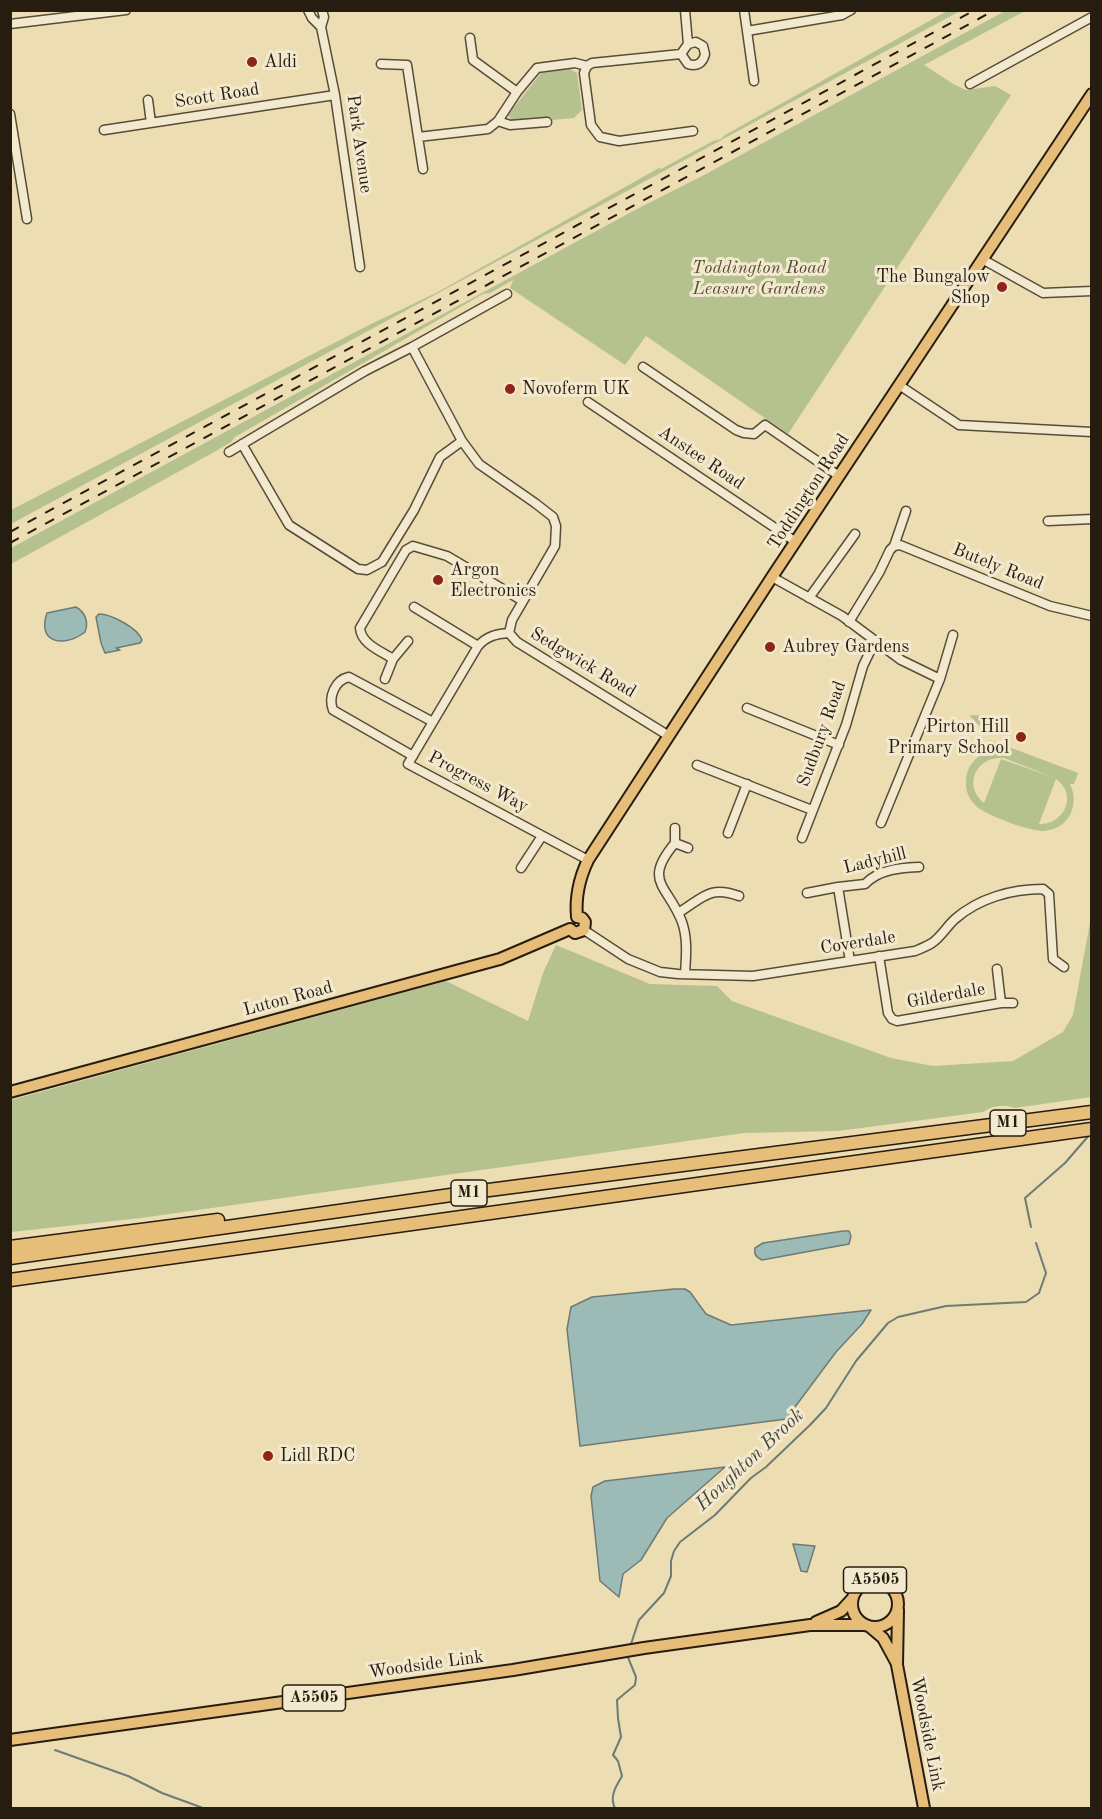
<!DOCTYPE html>
<html>
<head>
<meta charset="utf-8">
<style>
  body { margin:0 }
  #map { position:relative; width:1102px; height:1819px; overflow:hidden; background:#ecddb3; font-family:"Old Standard TT",serif }
  canvas { display:block }
  .frame { position:absolute; inset:0; border:12px solid #271c10; pointer-events:none }
</style>
</head>
<body>
<div id="map">
<canvas width="1102" height="1819"></canvas>
<div class="frame"></div>
</div>
<script>
const context = document.querySelector('canvas').getContext('2d');
context.lineJoin = 'round';
function fill(path, color) {
  context.fillStyle = color;
  context.fill(path, 'evenodd');
}
function strokePath(path, color, width, dash) {
  context.strokeStyle = color;
  context.lineWidth = width;
  context.lineCap = dash ? 'butt' : 'round';
  context.setLineDash(dash || []);
  context.stroke(path);
}
function write(font, color, halo, rows, align = 'center') {
  context.font = font + ' "Old Standard TT",serif';
  context.lineWidth = 6;
  context.setLineDash([]);
  context.textBaseline = 'middle';
  context.strokeStyle = halo;
  context.fillStyle = color;
  for (const [text, x, y, turn = 0] of rows) {
    context.save();
    context.translate(x, y);
    context.rotate((+turn || 0) * Math.PI / 180);
    context.textAlign = isNaN(turn) ? turn : align;
    if (halo) context.strokeText(text, 0, 0);
    context.fillText(text, 0, 0);
    context.restore();
  }
}
fill(new Path2D(`
  M947 11H960L11 524V510L367 326 436 293 659 168 661 169 713 141 721 139 725 135Z
  M1005 11H1025L924 65 955 85 966 90 995 86 1011 95 788 434 646 336 625 365 510 288 513 280 490 293 483 294 235 437 231 442 216 451 11 564V548L635 210 706 174Z
  M570 69 577 73 582 110 574 118 552 120 551 117 512 121 508 115 541 73Z
  M970 716V715L996 716 993 727 988 734Z
  M990 740 1078 773 1074 784H1070C1080 805 1069 829 1044 831 1031 832 985 815 976 806 969 799 965 790 966 781 966 771 971 763 978 757 981 755 984 755 986 753 987 752 989 743 990 740ZM998 758H1004L1055 778 1001 759 984 803C964 787 974 760 998 758ZM1056 779C1078 794 1065 825 1039 824Z
  M1091 917V1097L1015 1108C1003 1104 993 1105 983 1112L838 1131 744 1133 141 1218 11 1232V1100L446 981 528 1021 543 973 556 945 650 984 717 986 732 1001 891 1058 933 1066 1013 1061 1063 1032 1073 1015Z`), '#b5c28f');
const water = new Path2D(`
  M76 607C85 612 89 622 85 632 66 647 36 645 47 613Z
  M99 614C111 614 138 628 142 640L140 643 116 648 120 650 105 653 101 643 96 617Z
  M843 1231H849L851 1236 849 1244 762 1260C756 1257 754 1255 755 1248L763 1243Z
  M674 1289H685L690 1292 706 1314 731 1325 871 1310 862 1324 836 1352 786 1419 580 1446 567 1329 571 1307 592 1297Z
  M725 1467 667 1518 641 1560 623 1574 619 1597 600 1581 591 1496 593 1487 605 1481Z
  M793 1544 815 1546 807 1572 801 1571Z`);
fill(water, '#9cbab6');
strokePath(water, '#6d7b74', 1.5);
strokePath(new Path2D(`
  M1031 1227 1025 1198 1065 1163 1091 1133
  M630 1647 639 1620 664 1593 671 1576V1561L674 1551 680 1542 715 1515 751 1478 766 1467 810 1425 826 1408 856 1361 888 1323 898 1317 946 1306 1026 1302 1039 1293 1046 1273 1036 1243
  M55 1750 128 1776 162 1793 203 1808
  M615 1808C609 1797 616 1786 622 1776L618 1761 613 1755 621 1737 618 1718 617 1700 635 1685 636 1677 627 1655`), '#6d7b74', 2);
const minor = new Path2D(`
  M308 10 312 18 321 27
  M322 10 324 17 321 27 335 95 360 267
  M685 10 688 44 681 54 592 63 587 66 584 73 591 125 600 137 619 141 693 131
  M744 10 747 31 842 15 851 10
  M10 24 126 10
  M747 31 754 81
  M470 38 473 60 517 92
  M681 54 688 64C697 67 703 63 705 54L703 46 696 42 688 44
  M381 64 407 65 418 137 488 129 498 121 517 92 537 68 575 63 587 66
  M970 84 1092 17
  M148 100 151 123
  M10 114 27 219
  M498 121 510 125 547 122
  M104 130 335 95
  M418 137 423 169
  M982 259 1043 293 1092 291
  M507 294 412 347 462 441 479 464 535 503 553 517 556 526 555 546 512 620 509 633 517 642 669 736
  M643 367 736 430 744 433 754 434 765 425 839 476
  M899 385 959 425 1092 432
  M588 402 796 542
  M242 444 289 525 358 569 367 570 382 562 414 510 440 457 462 441
  M229 452 365 371 412 347
  M1048 521 1092 519
  M894 546 900 545 1050 606 1092 616
  M772 577 842 616 901 660 940 679 953 635
  M809 598 855 534
  M414 607 478 646
  M849 622 879 573 890 550 894 546 906 511
  M509 633C496 634 487 636 478 646L408 764 588 860
  M408 641 393 659C381 651 361 644 360 628L406 550 413 546 447 556 523 601
  M385 679 393 659
  M747 708 839 745
  M413 756 333 710C328 697 335 680 349 677L433 722
  M697 765 812 810
  M881 823 940 679
  M728 833 747 784
  M802 838 846 725 863 666 875 641
  M675 843V828
  M521 868 542 836
  M838 887 850 961
  M807 893 838 887 865 884C879 869 900 868 919 867
  M678 913C703 898 709 885 739 896
  M584 930 628 959 660 972 678 974 753 976 915 951C920 949 927 946 932 943 941 937 947 926 955 919 979 898 1012 889 1043 889L1049 894 1053 959 1064 967
  M879 956 888 1013 892 1019 897 1021 1001 1003 997 969
  M685 974C686 957 688 939 682 922 668 885 642 882 675 843L688 848
  M1001 1003H1013`);
const major = new Path2D(`
  M577 917C575 896 579 879 588 860L772 577 1092 94
  M570 929 575 933 584 930 585 922 582 918 577 917
  M10 1092 500 959 570 929
  M852 1604a23 23 0 1 1 46 0a23 23 0 1 1-46 0Z
  M898 1610 897 1665 924 1808
  M816 1622 841 1611 852 1599
  M870 1627 883 1638 896 1662
  M10 1740 513 1670 644 1648 810 1625H866`);
const highway = new Path2D(`
  M10 1247 218 1220
  M10 1258 458 1194 1092 1112
  M10 1280 1092 1129`);
strokePath(minor, '#584c39', 11);
strokePath(major, '#271c10', 14);
strokePath(highway, '#271c10', 15);
strokePath(minor, '#f3e9ce', 8);
strokePath(major, '#e6be7a', 10);
strokePath(highway, '#e6be7a', 12);
strokePath(new Path2D(`
  M10 532 975 10
  M10 543 995 10`), '#271c10', 2, [10, 10]);
for (const [x, y, r, color] of [
  [252,62,6,"#8f2418"],
  [1002,287,6,"#8f2418"],
  [510,389,6,"#8f2418"],
  [438,580,6,"#8f2418"],
  [770,647,6,"#8f2418"],
  [1021,737,6,"#8f2418"],
  [268,1456,6,"#8f2418"]
]) {
  const dot = new Path2D();
  dot.arc(x, y, r, 0, 2 * Math.PI);
  context.fillStyle = color;
  context.fill(dot);
  strokePath(dot, '#f3e9ce', 2);
}
for (const [x, y, w] of [
  [1008,1123,36],
  [469,1193,36],
  [875,1580,63],
  [314,1698,63]
]) {
  const box = new Path2D();
  box.roundRect(x - w / 2, y - 13, w, 26, 4.5);
  context.fillStyle = '#f3e9ce';
  context.fill(box);
  strokePath(box, '#271c10', 1.5);
}
write('bold 16px', '#271c10', null, [
  ["M1",1008,1123],
  ["M1",469,1193],
  ["A5505",875,1580],
  ["A5505",314,1698]
]);
write('18px', '#271c10', '#f3e9ce', [
  ["Aldi",264,62],
  ["The Bungalow",990,277,"right"],
  ["Shop",990,298,"right"],
  ["Novoferm UK",522,389],
  ["Argon",450,570],
  ["Electronics",450,591],
  ["Aubrey Gardens",782,647],
  ["Pirton Hill",1009,727,"right"],
  ["Primary School",1009,748,"right"],
  ["Lidl RDC",280,1456]
], 'left');
write('18px', '#271c10', '#f3e9ce', [
  ["Scott Road",217,96,-9],
  ["Park Avenue",359,144,82],
  ["Anstee Road",701,458,34],
  ["Toddington Road",809,492,-57],
  ["Butely Road",998,567,22],
  ["Sedgwick Road",583,663,31],
  ["Sudbury Road",822,734,-70],
  ["Progress Way",478,782,28],
  ["Ladyhill",875,861,-14],
  ["Coverdale",858,943,-9],
  ["Gilderdale",946,996,-10],
  ["Luton Road",288,999,-15],
  ["Woodside Link",426,1665,-8],
  ["Woodside Link",927,1734,79]
]);
write('italic 18px', '#524e36', '#f3e9ce', [
  ["Toddington Road",759,268],
  ["Leasure Gardens",759,289]
]);
write('italic 20px', '#4a4b42', '#f3e9ce', [
  ["Houghton Brook",750,1460,-43]
]);
</script>
</body>
</html>
